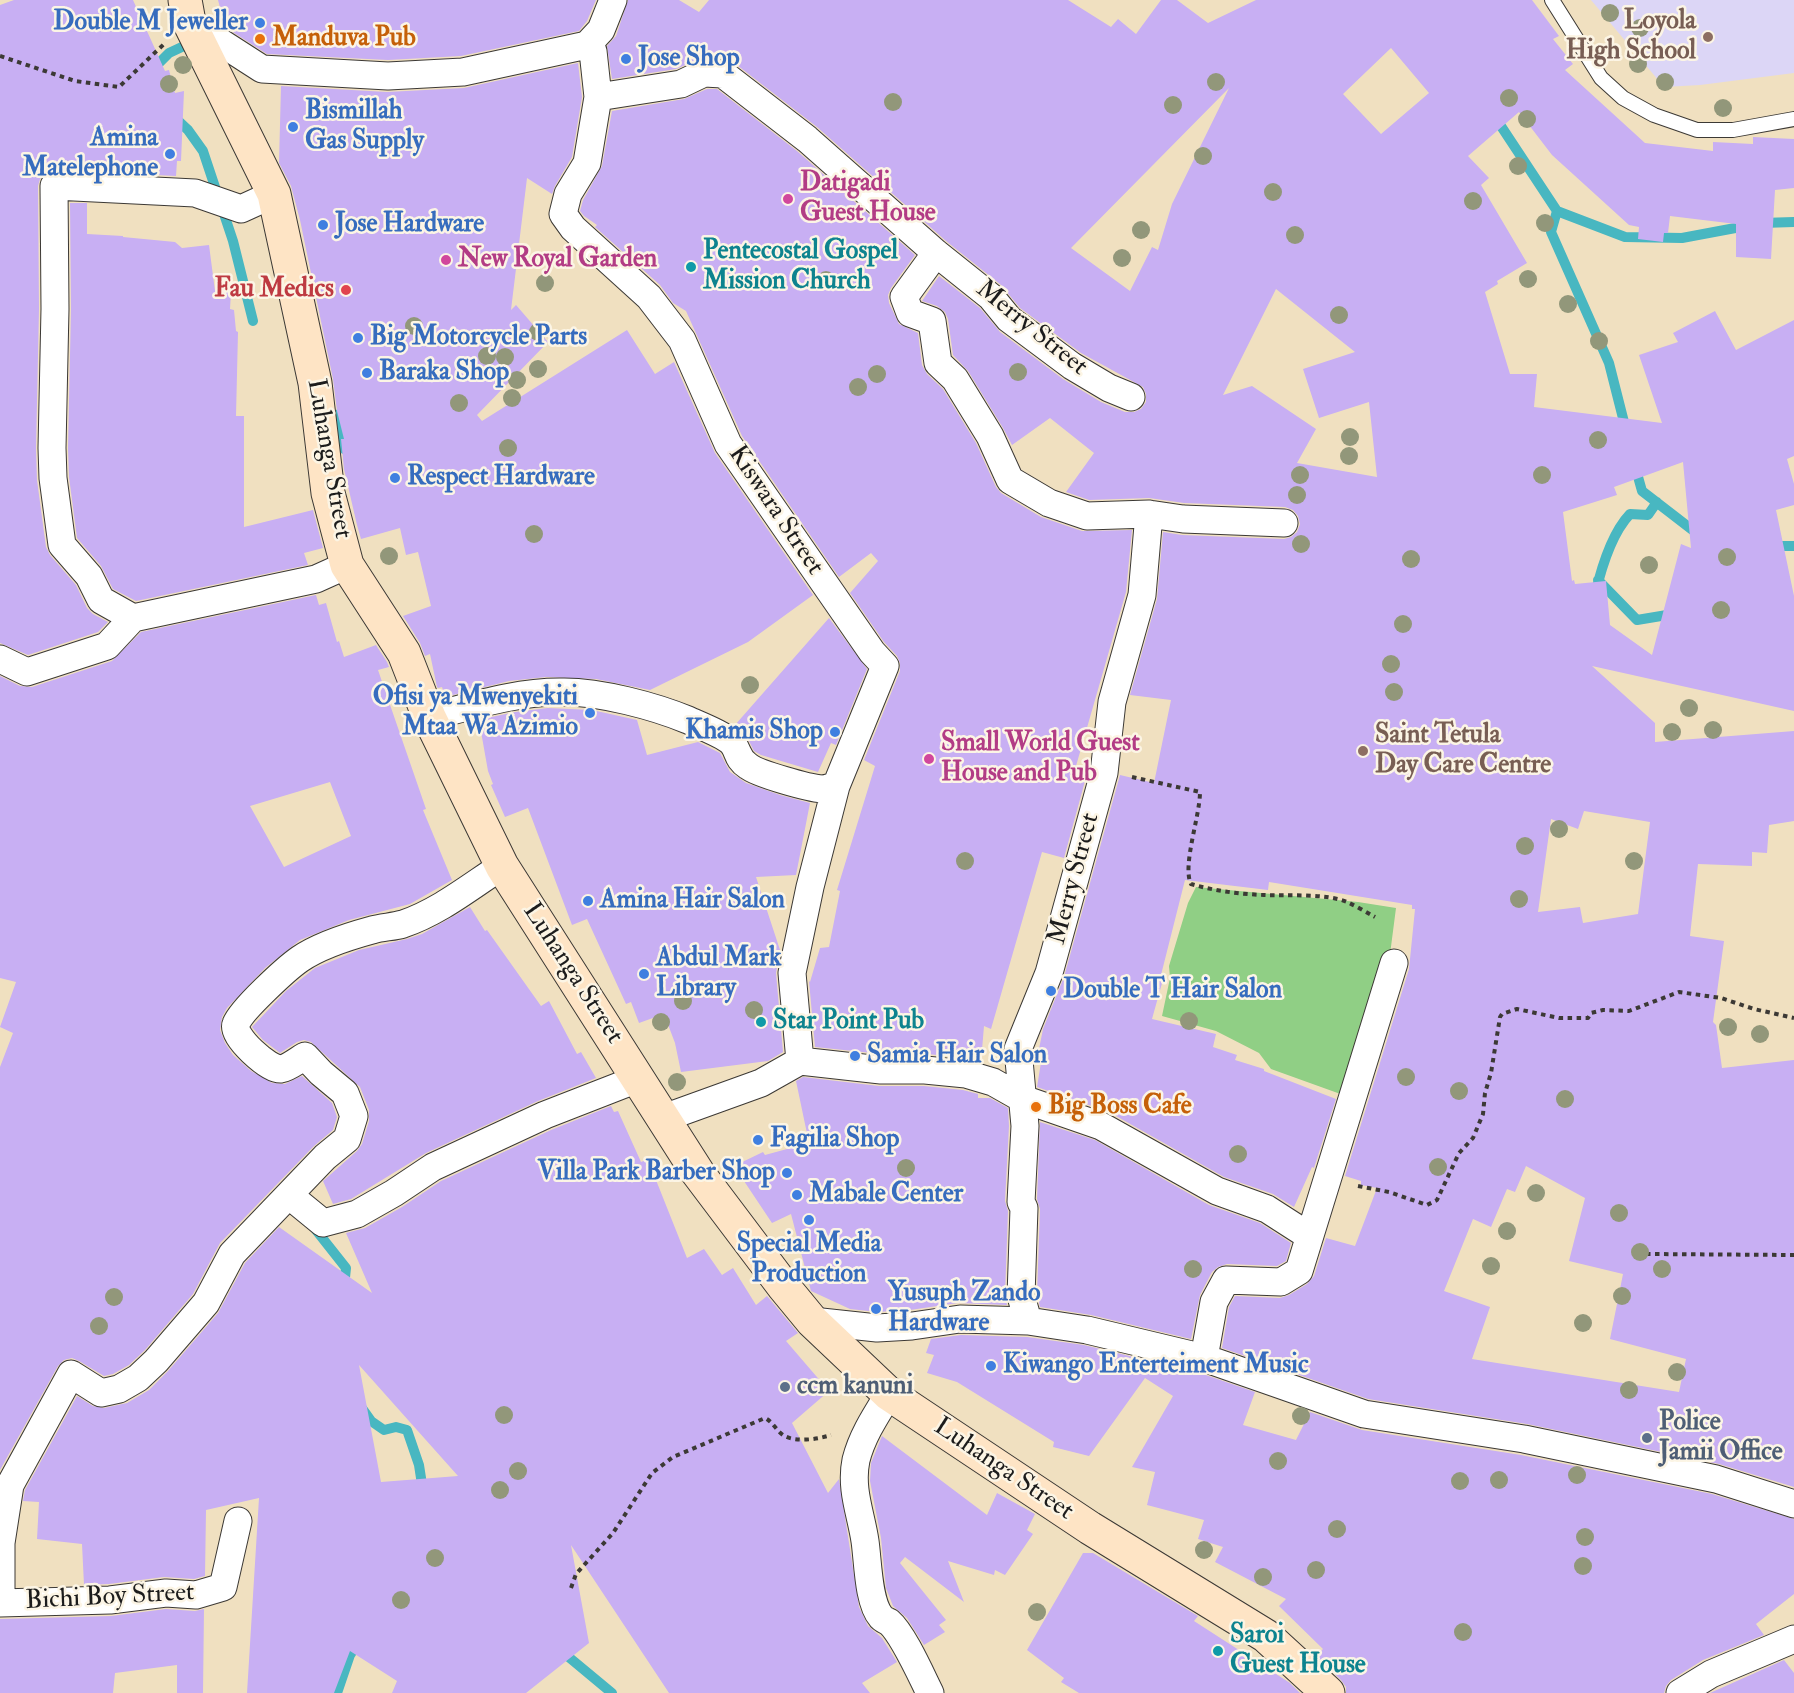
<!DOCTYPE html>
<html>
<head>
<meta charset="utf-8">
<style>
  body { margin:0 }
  canvas { display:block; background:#f0e0c0 }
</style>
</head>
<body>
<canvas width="1794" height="1693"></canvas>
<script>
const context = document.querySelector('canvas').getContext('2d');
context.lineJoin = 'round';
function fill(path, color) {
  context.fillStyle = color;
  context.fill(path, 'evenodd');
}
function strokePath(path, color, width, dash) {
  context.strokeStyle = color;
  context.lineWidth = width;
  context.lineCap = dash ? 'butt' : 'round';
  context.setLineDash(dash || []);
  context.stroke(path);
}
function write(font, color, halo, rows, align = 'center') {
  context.font = font + ' "IM FELL Double Pica",serif';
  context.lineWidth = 5;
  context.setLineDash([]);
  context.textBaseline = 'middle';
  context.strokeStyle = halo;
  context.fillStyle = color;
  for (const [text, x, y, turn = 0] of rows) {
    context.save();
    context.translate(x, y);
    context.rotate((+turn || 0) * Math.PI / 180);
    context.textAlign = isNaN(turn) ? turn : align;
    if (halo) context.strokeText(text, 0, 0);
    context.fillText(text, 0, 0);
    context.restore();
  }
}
fill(new Path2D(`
  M1591 0H1794V73L1700 85 1664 87Z`), '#dcd6f6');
fill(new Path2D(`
  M1196 887 1358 902 1396 908 1385 993 1346 1096 1271 1069 1259 1053 1216 1031 1162 1016 1170 978 1169 966 1188 903Z`), '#90cf85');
strokePath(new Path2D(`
  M151 71 169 53 184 46
  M173 116 188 130 203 151 233 241 253 321
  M1495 117 1557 211 1551 232 1609 363 1626 430
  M1557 211 1625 237 1682 238 1762 223 1794 222
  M339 414 344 449
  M1635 466 1642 491 1699 535
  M1770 546H1794
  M1598 580 1637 620 1673 614 1675 615
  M1595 595C1601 569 1611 534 1630 514L1648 515 1657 502
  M312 1225 346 1268 344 1287
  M361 1407 371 1421 384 1430 396 1427 407 1430 419 1465 423 1491
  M559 1649 612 1693
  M337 1693 350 1655 359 1641`), '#48b7c1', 10);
fill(new Path2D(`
  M14 0H133L165 71 169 70 175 93 184 91 181 161H177L176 176 55 170 46 172 40 179 38 186 39 309 36 449 37 480 46 547 50 555 76 585 87 608 93 614 108 622 98 632 28 655 0 643V5Z
  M218 0H596L587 21 579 31 461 56 388 60 267 54 228 29 223 19Z
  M628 0H679L699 12 709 0H1068L1111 27 1118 19 1136 34 1161 0H1177L1208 23 1256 0H1532L1559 36 1553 39 1573 64 1565 70 1645 143 1713 151V142L1753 144V137L1794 139V188L1775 190 1771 259 1736 257V224L1670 216 1668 233H1664L1663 242 1638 239 1639 227 1629 225 1552 155 1519 112 1468 156 1489 178 1481 185 1527 263 1497 281 1498 284 1485 292 1510 374H1537L1534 407 1662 423 1639 355 1678 342 1673 333 1715 311 1736 350 1794 320V456L1787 459 1794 484V505L1776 510 1794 596V711L1592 666 1655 723V742L1794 731V821L1769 825 1767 853 1752 852V866L1698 864 1690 936 1724 941 1713 1022 1716 1025 1722 1068 1794 1060V1487L1719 1464 1527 1424 1368 1399 1222 1348 1229 1307 1235 1296 1280 1298 1289 1295 1307 1284 1314 1276 1326 1238 1355 1246 1377 1188 1361 1185V1181L1345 1176 1409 969 1415 909H1412V905L1269 882 1268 890 1185 880 1161 975 1164 976 1152 1019 1216 1034 1213 1047 1237 1055 1235 1060 1264 1069V1071L1336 1099 1314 1168 1312 1167 1294 1207 1273 1194 1224 1177 1109 1112 1037 1087 1043 1050 1039 1049 1043 1029 1064 977 1120 775 1154 783 1171 700 1130 695 1157 599 1163 532 1182 535 1284 539 1291 537 1297 532 1300 524 1298 516 1293 510 1285 507 1184 503 1149 498 1089 500 1066 492 1094 453 1050 418 1012 445 1003 428 968 371 953 355 948 319 945 312 937 306 922 301 939 276 980 308 1000 332 1063 379 1101 402 1125 412H1134L1141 409 1146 402V394L1143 387 1081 353 1020 308 1001 285 946 241 817 127 733 62 724 58 704 57 676 69 612 79 607 46 616 36ZM1391 48 1429 93 1381 134 1343 94ZM1229 88 1172 204 1158 250 1152 247 1130 291 1071 248ZM1276 289 1355 352 1303 369 1319 418 1369 402 1377 477 1297 463 1316 429 1252 386 1223 395ZM1683 462 1691 548 1681 544 1652 655 1610 625 1606 581 1575 584 1574 580 1572 581 1563 512 1617 495 1614 487ZM1584 811 1650 822 1638 914 1583 923 1580 907 1538 912 1551 819 1578 829ZM1526 1166 1585 1198 1569 1261 1623 1274 1610 1339 1686 1359 1679 1392 1472 1359 1490 1307 1444 1291 1473 1219 1491 1227 1507 1189 1515 1192Z
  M578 63 582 97 572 157 555 186 552 194 527 178 511 310 516 305 548 342 477 415 482 421 627 330 655 374 674 362 715 453 813 595 748 642 650 690 596 679 546 677 509 681 445 697 442 687 438 688 437 687 430 654 425 656 420 643 403 616 431 606 418 552 406 555 400 528 361 539 357 525 344 469 341 439H344L337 411 333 379 300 220 291 186 279 163 281 86 387 92 464 88Z
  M707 89H717L797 151 915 255 891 288 888 295 889 303 899 324 918 333 922 365 927 374 943 389 976 443 996 487 1001 493 1041 517 1082 531 1132 530 1126 592 1076 766 1088 770 1064 858 1042 852 991 1029 984 1026 981 1062 968 1058 927 1054H882L815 1047 809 981 810 982 820 948 829 947 840 891 837 890 875 766 864 760 900 671V663L897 656 884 642 850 593 878 561 871 553 839 577 742 436 686 311 673 303 660 285 595 227 597 225 584 216 580 211 583 200 602 166 612 111 684 99Z
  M70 203H87V234L123 236V237L175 242 182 248 209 245 215 291 231 292 230 309 234 310 236 331 238 332 236 416H244V527L313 510 323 548 304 553 308 565 136 601 113 589 101 566 77 538 69 477 68 448 71 309Z
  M316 595 319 605 326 603 337 642 339 641 344 657 376 645 387 662 389 667 378 670 426 809 423 810 452 880 410 904 349 920 300 940 265 968 227 1008 222 1017 220 1030 225 1043 233 1055 251 1071 272 1083 285 1084 302 1076 332 1103 337 1117 333 1130 314 1146 220 1243 193 1294 145 1350 129 1365 113 1374 104 1376 79 1361 72 1358 64 1360 58 1366 0 1470V1067L13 1033 0 1027 16 982 0 978V676L20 686 32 687 112 661 141 632ZM330 782 351 836 284 867 250 806Z
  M829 618 867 669 836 745 831 743 818 772 761 755 754 751 746 735 735 725Z
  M548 708 592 710 637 720 647 755 698 742 720 753 730 772 746 783 780 795 810 803 796 875 756 877 780 950 776 973 783 1052 768 1061 681 1072 675 1043 664 1014 639 1023 631 1002 626 1004 587 919 572 925 528 808 505 817 491 785 493 784 488 771 480 726 473 727 472 722 482 719 515 712Z
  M470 907 485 931 487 930 541 1006 549 1001 577 1054 581 1052 596 1078 538 1101 426 1153 351 1199 333 1204 323 1181 357 1151 362 1144 369 1121V1110L360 1087 311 1042 304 1040 297 1042 280 1053 263 1040 252 1027 286 991 315 968 359 950 407 939 422 934Z
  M803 1077 879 1086H924L963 1090 978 1094V1098H990L1008 1108 1009 1126 1005 1201 1008 1211 1005 1295 1007 1305 958 1303 910 1310 877 1312 850 1309 811 1291 791 1214 772 1223 734 1166 763 1152 765 1155 809 1143 796 1081Z
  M611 1106 614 1112 618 1111 641 1162 646 1160 654 1175 687 1258 704 1249 722 1275 733 1268 756 1305 767 1296 798 1333 786 1341 829 1391 792 1423 828 1493 839 1479 859 1607 868 1626 882 1638 897 1662 862 1683 870 1693H669L571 1545 589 1643 526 1693H392L397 1681 350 1651 334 1693H247L259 1498 206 1510 205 1576 194 1579 164 1577 109 1584 84 1585 82 1544 37 1539 39 1502 23 1501 25 1490 77 1396 93 1406 104 1408 127 1403 149 1390 168 1371 218 1313 245 1263 279 1227 372 1293 346 1233 365 1228 402 1207 441 1181 551 1130ZM359 1365 458 1476 381 1482Z
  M1040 1122 1095 1140 1209 1205 1260 1223 1291 1243 1286 1261 1277 1266 1227 1264 1218 1267 1212 1272 1200 1295 1191 1339 1091 1315 1040 1307 1037 1294 1040 1209 1037 1199Z
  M961 1335 1027 1337 1084 1345 1200 1373 1255 1392 1243 1425 1296 1440 1310 1412 1362 1430 1521 1455 1712 1494 1794 1519V1594L1756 1624 1764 1635 1703 1660 1671 1680 1666 1686 1664 1693H1346V1687L1341 1680 1316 1656 1323 1649 1279 1606 1286 1599 1215 1562 1223 1547 1198 1539 1204 1520 1147 1505 1155 1472 1132 1467 1173 1396 1145 1378 1089 1456 1053 1447 1054 1442 957 1382 927 1373 934 1355 926 1353 931 1339Z
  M882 1436 987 1515 997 1493 1035 1514 1027 1530 1033 1534 1005 1575 995 1570 994 1575 948 1561 964 1602 905 1557 900 1563 946 1620 939 1625 945 1632 924 1645 907 1618 893 1606 886 1588 881 1538 870 1481 871 1463Z
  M1083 1553H1093L1198 1616 1194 1621 1290 1683 1300 1693H1079L1061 1682 1064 1678 1027 1650Z
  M166 1609 195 1611 204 1609 203 1693H177V1665L115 1673 113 1693H0V1619L111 1616Z
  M1784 1660 1794 1673V1693H1710Z`), '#c8aff3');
const lane = new Path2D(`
  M1552 0 1601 78 1623 98 1654 115 1697 130H1733L1794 119`);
const street = new Path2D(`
  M613 0 601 30 587 45 593 51 598 97 587 163 568 194 563 214 573 228 649 297 682 340 728 444 872 652 885 666 836 786 810 887 792 973 800 1061
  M189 22 262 69 388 76 463 72 587 45
  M598 97 681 84 704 73 723 74 807 139 936 253 991 297 1009 319 1072 366 1109 388 1131 397
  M936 253 904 297 910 313 932 321 938 363 955 379 990 436 1010 480 1049 503 1087 516 1149 514 1183 519 1284 523
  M133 618 101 600 89 576 62 545 53 478 52 448 55 309 54 186 195 193 241 209 274 194
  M0 659 27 672 107 646 133 618 316 579 347 565
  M429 717C472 706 518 691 564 692 601 692 654 706 688 720 699 725 727 736 733 744 739 752 737 759 748 766 758 774 809 788 822 789 826 789 831 787 836 786
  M664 1118 761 1083 800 1061 881 1070H925L966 1074 993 1082 1023 1099 1101 1126 1217 1191 1267 1209 1309 1236
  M290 1196 323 1223 357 1214 394 1193 433 1167 545 1115 640 1078
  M812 1321 877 1328 912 1326 960 1319 1028 1321 1087 1330 1204 1358 1364 1414 1524 1439 1716 1479 1794 1504
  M1028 1321 1021 1296 1024 1208 1021 1202 1025 1126 1018 1049 1049 973 1104 773 1112 702 1142 595 1149 514
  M1204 1358 1214 1302 1226 1280 1281 1282 1299 1271 1394 963
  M889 1394C876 1415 862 1436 856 1460 850 1489 861 1514 865 1541 868 1561 868 1602 881 1617 882 1619 887 1621 889 1622 903 1634 921 1675 930 1693
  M0 1603 110 1600 166 1593 196 1595 223 1587 238 1521
  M1 1603V1543L10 1485 71 1374 101 1393 119 1389 138 1378 156 1361 206 1303 232 1254 325 1157 347 1139 354 1116 345 1093 321 1073 305 1056C298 1060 288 1068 281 1069 269 1070 231 1036 236 1024 241 1010 287 968 300 959 319 946 350 936 372 930 382 927 393 927 403 924 439 912 471 886 502 866
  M1680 1693 1711 1674 1794 1639`);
const secondary = new Path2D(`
  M185 0 189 22 274 194 315 383 328 493 347 565 404 653 429 717 502 866 698 1173 784 1287 812 1321 889 1394 1090 1528 1266 1636 1328 1693`);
strokePath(lane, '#3c3935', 16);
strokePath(street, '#3c3935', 29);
strokePath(secondary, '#3c3935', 35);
strokePath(new Path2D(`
  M0 56 75 81 119 87 164 44
  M1132 777 1200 792C1200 816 1182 866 1191 884 1215 891 1239 894 1264 895 1287 896 1325 893 1347 902 1356 906 1366 912 1375 917
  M1358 1186 1389 1192 1427 1205 1437 1200 1459 1153 1473 1138 1483 1114 1485 1093 1491 1073 1500 1017 1502 1014 1517 1009 1559 1018H1588L1591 1013 1603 1010 1629 1011 1679 992 1721 998 1754 1009 1794 1018
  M1646 1254 1794 1255
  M571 1588 576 1574 613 1533 652 1473 673 1457 765 1418C773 1422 776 1430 783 1435 795 1443 819 1439 831 1435`), '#3c3935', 4, [4.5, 4.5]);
strokePath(lane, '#fff', 14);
strokePath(street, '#fff', 27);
strokePath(secondary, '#fee4c5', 33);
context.fillStyle = '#92977a';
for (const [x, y] of [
  [1610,13],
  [1640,28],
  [1638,64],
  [183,65],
  [1216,82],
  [1665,82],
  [169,84],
  [1509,98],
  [893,102],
  [1173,105],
  [1723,108],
  [1527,119],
  [1203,156],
  [1518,166],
  [1273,192],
  [1473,201],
  [1545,223],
  [1141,230],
  [1295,235],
  [1122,258],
  [1528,279],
  [826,280],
  [545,283],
  [1568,304],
  [1339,315],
  [414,326],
  [538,332],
  [1599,341],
  [487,356],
  [505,357],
  [538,369],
  [1018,372],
  [877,374],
  [517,380],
  [858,387],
  [512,398],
  [459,403],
  [1350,437],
  [1598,440],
  [508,448],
  [1349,456],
  [1300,475],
  [1542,475],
  [1297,495],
  [534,534],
  [1301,544],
  [389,556],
  [1727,557],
  [1411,559],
  [1649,565],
  [1721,610],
  [1403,624],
  [1391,664],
  [750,685],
  [1394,692],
  [1689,708],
  [1713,730],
  [1672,732],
  [1559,829],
  [1525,846],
  [965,861],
  [1634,861],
  [1519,899],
  [683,1001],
  [754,1010],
  [1189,1021],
  [661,1022],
  [1728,1027],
  [1760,1034],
  [1406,1077],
  [677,1082],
  [1459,1091],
  [1565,1099],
  [1238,1154],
  [1438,1167],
  [906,1168],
  [1536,1193],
  [1619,1213],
  [1507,1231],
  [1640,1252],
  [1491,1266],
  [1193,1269],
  [1662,1269],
  [1622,1296],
  [114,1297],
  [1583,1323],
  [99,1326],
  [1677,1372],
  [1629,1390],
  [504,1415],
  [1301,1416],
  [1278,1461],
  [518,1471],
  [1577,1475],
  [1499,1480],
  [1460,1481],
  [500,1490],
  [1337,1529],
  [1585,1537],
  [1204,1550],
  [435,1558],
  [1583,1566],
  [1316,1570],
  [1263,1577],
  [401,1600],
  [1037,1612],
  [1463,1632]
]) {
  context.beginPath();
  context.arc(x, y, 9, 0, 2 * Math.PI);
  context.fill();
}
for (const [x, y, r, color] of [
  [260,23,6,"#3f7fe0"],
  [1708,37,6,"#8d6e63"],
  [260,39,6,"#e8710a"],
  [626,59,6,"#3f7fe0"],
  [293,127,6,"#3f7fe0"],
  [170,154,6,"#3f7fe0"],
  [788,199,6,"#d1479c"],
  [323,225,6,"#3f7fe0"],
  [446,260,6,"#d1479c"],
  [691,267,6,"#0f9aa8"],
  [346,290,6,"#e0444e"],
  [358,338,6,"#3f7fe0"],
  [367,373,6,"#3f7fe0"],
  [395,478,6,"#3f7fe0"],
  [590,713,6,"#3f7fe0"],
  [835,732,6,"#3f7fe0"],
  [1363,751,6,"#8d6e63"],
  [929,759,6,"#d1479c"],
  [588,901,6,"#3f7fe0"],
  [644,974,6,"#3f7fe0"],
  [1051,991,6,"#3f7fe0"],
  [761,1022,6,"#0f9aa8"],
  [855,1056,6,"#3f7fe0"],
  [1036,1107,6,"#e8710a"],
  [758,1140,6,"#3f7fe0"],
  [787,1173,6,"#3f7fe0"],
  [797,1195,6,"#3f7fe0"],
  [809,1220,6,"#3f7fe0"],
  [876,1309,6,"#3f7fe0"],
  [991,1366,6,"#3f7fe0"],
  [785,1387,6,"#5c6f8a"],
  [1647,1438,6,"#5c6f8a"],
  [1218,1651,6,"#0f9aa8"]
]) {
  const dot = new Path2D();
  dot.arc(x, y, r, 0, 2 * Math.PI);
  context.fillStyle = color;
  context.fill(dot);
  strokePath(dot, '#fcf5e5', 2);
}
write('bold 26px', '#785e54', '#fcf5e5', [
  ["Loyola",1696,22],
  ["High School",1696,52],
  ["Saint Tetula",1375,736,"left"],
  ["Day Care Centre",1375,766,"left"]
], 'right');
write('bold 26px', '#366cbe', '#fcf5e5', [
  ["Double M Jeweller",248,23,"right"],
  ["Jose Shop",638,59],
  ["Bismillah",305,112],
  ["Gas Supply",305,142],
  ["Amina",158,139,"right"],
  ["Matelephone",158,169,"right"],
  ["Jose Hardware",335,225],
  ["Big Motorcycle Parts",370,338],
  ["Baraka Shop",379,373],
  ["Respect Hardware",407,478],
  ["Ofisi ya Mwenyekiti",578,698,"right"],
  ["Mtaa Wa Azimio",578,728,"right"],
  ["Khamis Shop",823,732,"right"],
  ["Amina Hair Salon",600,901],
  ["Abdul Mark",656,959],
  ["Library",656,989],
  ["Double T Hair Salon",1063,991],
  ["Samia Hair Salon",867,1056],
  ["Fagilia Shop",770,1140],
  ["Villa Park Barber Shop",775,1173,"right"],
  ["Mabale Center",809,1195],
  ["Special Media",809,1245,"center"],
  ["Production",809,1275,"center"],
  ["Yusuph Zando",888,1294],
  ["Hardware",888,1324],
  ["Kiwango Enterteiment Music",1003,1366]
], 'left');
write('bold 26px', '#c56008', '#fcf5e5', [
  ["Manduva Pub",272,39],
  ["Big Boss Cafe",1048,1107]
], 'left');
write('bold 26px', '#b23c85', '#fcf5e5', [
  ["Datigadi",800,184],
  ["Guest House",800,214],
  ["New Royal Garden",458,260],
  ["Small World Guest",941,744],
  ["House and Pub",941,774]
], 'left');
write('bold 26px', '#0d838f', '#fcf5e5', [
  ["Pentecostal Gospel",703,252],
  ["Mission Church",703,282],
  ["Star Point Pub",773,1022],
  ["Saroi",1230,1636],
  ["Guest House",1230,1666]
], 'left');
write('bold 26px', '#be3a42', '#fcf5e5', [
  ["Fau Medics",334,290]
], 'right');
write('26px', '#1c1c1c', '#fcf5e5', [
  ["Merry Street",1031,329,39],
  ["Luhanga Street",328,459,80],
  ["Kiswara Street",775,511,56],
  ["Merry Street",1075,879,-75],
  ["Luhanga Street",572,974,57],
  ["Luhanga Street",1003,1470,34],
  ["Bichi Boy Street",110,1598,-3]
]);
write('bold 26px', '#4e5e75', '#fcf5e5', [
  ["ccm kanuni",797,1387],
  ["Police",1659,1423],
  ["Jamii Office",1659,1453]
], 'left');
</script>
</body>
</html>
